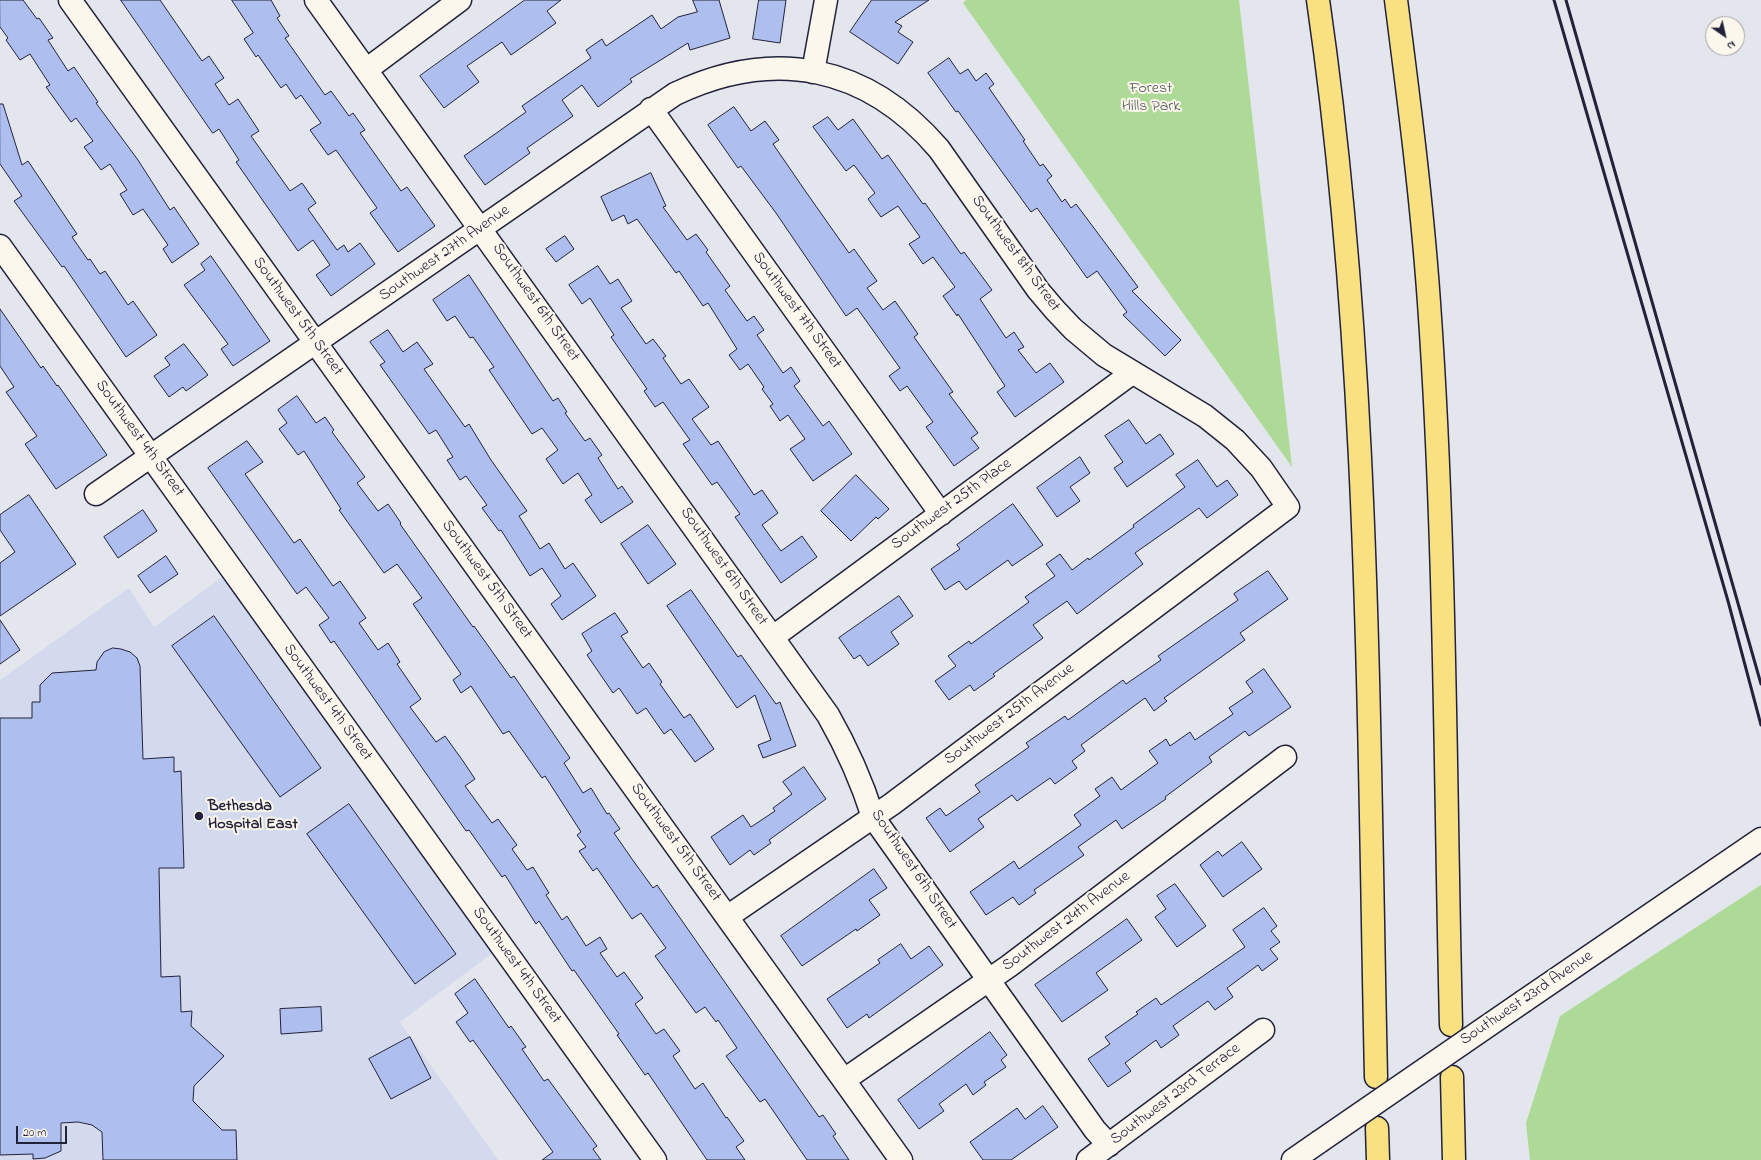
<!DOCTYPE html>
<html>
<head>
<meta charset="utf-8">
<style>
  body { margin:0 }
  #map { position:relative; width:1761px; height:1160px; overflow:hidden; background:#e4e6ed; font-family:"Indie Flower",sans-serif }
  canvas { display:block }
  .north { position:absolute; left:1705px; top:16px; width:40px; height:40px; box-sizing:border-box; background:#fbf7ec; border:1px solid #a4a2a5; border-radius:50%; rotate:146deg; font-size:11px; font-weight:700; line-height:16px; text-align:center; color:#22223b }
  .north::after { content:''; display:block; margin:auto; width:14px; height:18px; background:#22223b; clip-path:polygon(50% 0,100% 100%,50% 72%,0 100%) }
  .scale { position:absolute; left:16px; top:1126px; width:51px; height:18px; box-sizing:border-box; border:2px solid #22223b; border-top:0; padding-left:5px; font-size:12px; line-height:14px; white-space:nowrap; color:#22223b; -webkit-text-stroke:3px #fbf7ec; paint-order:stroke }
</style>
</head>
<body>
<div id="map">
<canvas width="1761" height="1160"></canvas>
<div class="north">N</div>
<div class="scale">20 m</div>
</div>
<script>
const context = document.querySelector('canvas').getContext('2d');
context.lineJoin = 'round';
function fill(path, color) {
  context.fillStyle = color;
  context.fill(path, 'evenodd');
}
function strokePath(path, color, width, dash) {
  context.strokeStyle = color;
  context.lineWidth = width;
  context.lineCap = dash ? 'butt' : 'round';
  context.setLineDash(dash || []);
  context.stroke(path);
}
function write(font, color, halo, rows, align = 'center') {
  context.font = font + ' "Indie Flower",sans-serif';
  context.lineWidth = 4;
  context.setLineDash([]);
  context.textBaseline = 'middle';
  context.strokeStyle = halo;
  context.fillStyle = color;
  for (const [text, x, y, turn = 0] of rows) {
    context.save();
    context.translate(x, y);
    context.rotate((+turn || 0) * Math.PI / 180);
    context.textAlign = isNaN(turn) ? turn : align;
    if (halo) context.strokeText(text, 0, 0);
    context.fillText(text, 0, 0);
    context.restore();
  }
}
fill(new Path2D(`
  M226 574 494 952 400 1022 498 1160H0V680L129 588 154 627Z`), '#d4daee');
fill(new Path2D(`
  M966 0H1239L1292 467 963 3Z
  M1761 885V1160H1530L1526 1123 1560 1016Z`), '#aeda98');
const building = new Path2D(`
  M0 0H23L37 19 39 18 53 38 48 40 68 71 74 67 98 102 96 103 138 160 170 210 174 207 199 244 172 263 163 249 168 245 143 209 133 215 120 194 127 190 110 164 101 170 84 147 93 141 76 118 71 122 46 87 50 85 30 54 20 60 6 40 8 38 0 27Z
  M121 0H160L202 61 209 56 224 78 215 84 229 105 238 99 259 131 251 136 290 191 302 183 316 203 308 209 337 250 344 245 348 252 360 243 375 264 331 296 316 275 330 265 313 240 298 251 236 162 239 160 219 129 213 133Z
  M232 0H271L280 16 277 18 289 36 285 38 325 95 331 91 349 116 353 113 365 130 360 133 401 191 407 187 435 226 398 252 370 213 377 208 336 150 328 155 310 130 321 123 301 95 296 99 286 84 281 88 258 55 256 57 244 39 253 33Z
  M525 0H561L547 11 556 23 511 55 502 42 467 66 479 82 444 108 420 76Z
  M693 0H719L730 38 690 50 688 43 630 79 632 82 598 107 582 85 562 100 573 116 527 148 530 153 485 185 464 156 526 112 522 106 591 58 586 50 602 39 606 46 652 15 661 29 678 17 697 12Z
  M759 0H786L780 43 753 39Z
  M872 0H929L895 22 902 26 898 32 913 42 898 64 850 32Z
  M949 58 960 74 968 69 976 81 986 73 994 84 989 88 1025 140 1023 141 1040 166 1043 164 1052 176 1047 180 1062 202 1065 199 1071 208 1076 204 1138 287 1132 291 1181 340 1165 356 1123 315 1127 312 1097 271 1087 278 1037 208 1031 212 958 111 956 112 928 73Z
  M0 104H3L22 165 28 161 77 234 72 237 88 260 90 259 100 274 105 271 128 305 133 301 157 335 126 357 64 266 62 267 14 201 22 196 0 164Z
  M734 107 751 131 765 121 779 140 773 144 806 192 849 253 854 249 877 281 867 288 883 310 895 301 918 334 914 337 953 392 949 394 978 433 971 438 979 448 954 466 926 427 933 422 907 386 900 391 889 376 900 368 857 308 846 316 776 213 741 166 738 168 708 125Z
  M828 117 838 130 853 119 882 159 888 155 923 204 925 203 961 254 964 252 992 290 980 299 1006 338 1014 332 1024 347 1018 350 1036 373 1050 363 1064 382 1015 417 997 392 1005 386 958 314 957 316 943 296 955 287 933 257 923 264 909 244 920 237 898 206 881 217 868 199 875 193 854 165 846 171 813 127Z
  M651 173 666 206 663 207 687 240 696 234 708 250 706 252 730 286 725 290 747 321 754 316 764 330 757 335 783 373 791 367 800 381 794 386 823 426 829 421 852 454 813 481 790 449 805 439 788 415 780 421 770 406 773 404 762 389 764 387 748 364 740 370 729 355 737 349 708 303 703 306 679 271 676 273 637 219 628 224 624 215 612 221 601 197Z
  M565 236 574 249 556 262 546 249Z
  M211 256 270 341 233 366 221 349 228 344 184 285 205 270 201 264Z
  M598 266 610 284 618 279 632 301 621 308 646 344 653 339 666 356 663 358 681 384 689 379 709 407 692 419 711 445 718 441 754 495 762 490 778 513 762 525 781 551 802 536 817 557 781 583 735 517 740 514 717 482 712 485 683 444 690 440 663 402 655 407 644 391 647 389 611 337 614 335 590 298 582 304 569 285Z
  M469 275 553 401 558 398 567 412 565 413 585 441 590 438 602 455 598 458 618 489 622 486 633 502 601 523 585 500 592 495 578 473 563 484 546 459 558 450 542 428 532 434 489 370 494 367 473 337 470 338 455 316 447 321 433 300Z
  M0 309 41 368 43 366 57 386 58 385 107 455 56 489 25 444 37 436 6 392 14 387 0 366Z
  M388 330 403 352 417 342 433 364 424 369 465 427 469 424 491 460 527 511 519 516 540 549 549 543 565 569 573 563 596 596 562 620 551 604 561 596 542 568 530 576 501 530 499 531 482 508 487 505 466 476 460 480 447 460 453 457 436 430 429 434 380 365 385 362 370 342Z
  M184 344 208 375 186 391 183 387 169 397 154 376 170 365 165 358Z
  M297 396 316 423 325 417 334 430 332 432 365 477 357 483 378 511 388 504 401 523 400 524 473 627 474 626 511 678 514 676 570 758 564 763 583 793 591 788 607 814 609 813 620 829 614 833 632 859 653 888 657 885 819 1117 823 1115 836 1134 833 1136 849 1160H807L765 1099 760 1102 726 1056 737 1048 718 1020 716 1022 705 1007 696 1013 655 956 666 948 641 913 632 919 597 868 593 871 579 851 586 847 577 835 581 832 545 776 542 778 509 731 503 734 471 686 461 693 453 680 461 674 413 604 422 598 397 564 384 573 339 510 341 509 304 451 298 455 279 429 287 423 278 410Z
  M1129 420 1146 444 1160 434 1174 454 1127 487 1114 468 1123 462 1105 436Z
  M247 441 263 462 245 474 294 543 300 539 333 586 340 581 366 618 359 623 378 650 388 643 400 662 397 664 421 699 410 707 436 742 445 736 463 761 475 779 465 786 492 823 498 819 517 845 512 849 527 870 533 867 549 893 546 895 562 920 567 916 586 946 600 937 607 949 600 953 617 977 624 972 643 998 635 1004 656 1034 664 1029 680 1051 673 1056 695 1089 703 1083 726 1118 727 1117 744 1141 736 1147 745 1160H707L648 1073 645 1075 617 1035 619 1034 574 970 572 971 539 921 536 924 505 875 502 877 469 830 466 831 334 641 331 643 319 625 329 618 306 587 297 594 208 468Z
  M1080 457 1090 473 1070 487 1080 501 1057 517 1037 488Z
  M1198 460 1217 487 1227 480 1238 495 1207 518 1199 508 1135 553 1143 564 1077 614 1067 601 1033 625 1043 638 993 674 995 676 974 691 970 685 949 700 935 681 956 666 948 656 969 641 971 644 1029 602 1025 597 1055 576 1046 564 1060 554 1072 570 1088 558 1089 560 1134 527 1133 525 1185 487 1176 475Z
  M856 475 889 509 878 519 876 517 851 541 821 511Z
  M29 495 76 564 0 616V563L15 552 0 530V515Z
  M1013 504 1043 545 1012 566 1008 560 966 590 959 581 945 590 931 569 960 549 957 545Z
  M143 510 157 531 118 558 104 537Z
  M648 525 676 564 648 584 621 544Z
  M166 556 178 574 150 593 138 576Z
  M1268 571 1288 599 1240 633 1245 640 1164 698 1167 701 1154 711 1145 698 1081 745 1085 751 1072 761 1077 768 1055 784 1050 778 1017 801 1012 795 978 819 984 827 950 852 926 818 940 808 946 816 980 792 975 785 1029 747 1026 743 1065 716 1068 720 1123 680 1126 684 1161 660 1158 656 1238 600 1234 594Z
  M691 590 738 657 741 655 776 704 780 702 796 746 763 758 758 745 771 740 755 695 737 708 667 606Z
  M899 596 913 616 891 632 899 644 868 666 860 655 854 659 839 638Z
  M615 613 628 632 621 636 643 668 649 663 662 682 660 684 684 718 690 714 714 749 695 762 671 729 664 734 646 708 637 714 619 688 613 693 587 655 592 651 582 634Z
  M214 616 321 768 280 797 172 646Z
  M0 620 20 650 0 664Z
  M113 648 121 649 130 652 137 658 140 666 143 759 174 757V772L181 771 184 868H159L161 977 180 976 181 1012 192 1011 191 1026 224 1056 194 1086 193 1101 222 1130H236L237 1160H103L102 1132 92 1125 78 1122 61 1123V1151L45 1158 33 1159V1154L0 1155V718H32V702H40V685L52 673 96 670 97 662 104 652Z
  M1264 669 1291 707 1249 736 1245 731 1209 757 1212 762 1165 797 1166 799 1122 829 1116 820 1078 847 1084 855 1034 890 1036 893 1019 905 1013 897 986 915 970 892 1014 861 1019 869 1081 825 1074 815 1100 796 1095 789 1112 777 1121 790 1158 763 1149 751 1166 739 1170 746 1190 732 1195 740 1233 714 1229 708 1253 692 1246 682Z
  M804 767 826 799 769 840 771 843 754 855 750 850 730 865 711 837 743 815 751 827 775 811 773 808 792 794 783 782Z
  M349 804 456 954 415 984 307 834Z
  M1242 842 1262 869 1223 897 1200 865 1218 851 1222 856Z
  M874 869 887 888 869 900 880 915 857 931 856 929 802 966 781 936Z
  M1175 884 1206 926 1177 947 1155 917 1166 909 1157 896Z
  M1264 908 1277 926 1271 931 1280 942 1270 949 1278 959 1262 971 1258 965 1227 988 1233 997 1215 1010 1208 1001 1173 1026 1179 1035 1161 1048 1156 1040 1125 1063 1131 1071 1108 1087 1088 1059 1110 1044 1105 1037 1138 1014 1136 1012 1156 998 1161 1005 1245 947 1233 930Z
  M1127 919 1142 940 1096 973 1108 990 1062 1022 1035 985Z
  M901 944 911 959 929 946 943 965 869 1018 867 1014 847 1028 827 999 880 963 878 960Z
  M475 979 509 1028 511 1026 526 1047 522 1049 544 1081 548 1079 597 1146 593 1149 601 1160H542L553 1152 473 1040 470 1042 456 1022 468 1013 455 994Z
  M321 1007 322 1031 281 1034 280 1009Z
  M990 1032 1007 1055 1001 1060 1006 1067 984 1082 986 1085 973 1095 966 1084 939 1104 944 1111 919 1129 898 1100Z
  M410 1037 431 1078 391 1099 369 1059Z
  M1043 1106 1058 1127 1011 1160H983L970 1142 1017 1108 1025 1119Z`);
fill(building, '#aebfef');
strokePath(building, '#22223b', 1);
const minor = new Path2D(`
  M70 0 901 1160
  M316 0 828 715C848 750 861 779 873 817L1095 1130 1109 1145
  M366 70 460 0
  M813 72 826 0
  M651 109 941 514
  M0 246 655 1160
  M96 494 675 94C774 47 867 65 939 149L1038 290 1055 310 1073 329 1104 355 1205 416 1235 440 1261 468 1288 507 892 804 727 917
  M773 637 1132 373
  M1524 1001 1761 839
  M844 1080 1009 966 1285 757
  M1088 1160 1263 1030
  M1293 1160 1319 1142`);
const highway = new Path2D(`
  M1318 0C1370 357 1368 718 1376 1077
  M1396 0C1409 101 1422 202 1429 303 1446 543 1445 785 1451 1025
  M1452 1077 1454 1160
  M1377 1128 1378 1160`);
strokePath(minor, '#22223b', 25);
strokePath(highway, '#22223b', 25);
strokePath(minor, '#fbf7ec', 22);
strokePath(highway, '#f9e181', 22);
strokePath(new Path2D(`
  M1554 0 1728 601 1761 725
  M1566 0 1761 684`), '#22223b', 3);
const minorBridge = new Path2D(`
  M1319 1142 1524 1001`);
strokePath(minorBridge, '#22223b', 25, []);
strokePath(minorBridge, '#fbf7ec', 22);
for (const [x, y, r, color] of [
  [199,816,5,"#22223b"]
]) {
  const dot = new Path2D();
  dot.arc(x, y, r, 0, 2 * Math.PI);
  context.fillStyle = color;
  context.fill(dot);
  strokePath(dot, '#fbf7ec', 1.5);
}
write('16px', '#4c5957', '#fbf7ec', [
  ["Forest",1151,89],
  ["Hills Park",1151,107]
]);
write('16px', '#22223b', '#fbf7ec', [
  ["Southwest 27th Avenue",445,254,-35],
  ["Southwest 8th Street",1015,254,54],
  ["Southwest 6th Street",535,303,55],
  ["Southwest 7th Street",796,311,54],
  ["Southwest 5th Street",297,317,54],
  ["Southwest 4th Street",139,439,54],
  ["Southwest 25th Place",952,505,-36],
  ["Southwest 6th Street",723,567,55],
  ["Southwest 5th Street",486,580,54],
  ["Southwest 4th Street",327,703,54],
  ["Southwest 25th Avenue",1010,715,-37],
  ["Southwest 5th Street",675,843,54],
  ["Southwest 6th Street",913,870,56],
  ["Southwest 24th Avenue",1067,922,-37],
  ["Southwest 4th Street",516,966,54],
  ["Southwest 23rd Avenue",1527,999,-34],
  ["Southwest 23rd Terrace",1176,1095,-37]
]);
write('bold 16px', '#22223b', '#fbf7ec', [
  ["Bethesda",208,807],
  ["Hospital East",208,825]
], 'left');
</script>
</body>
</html>
